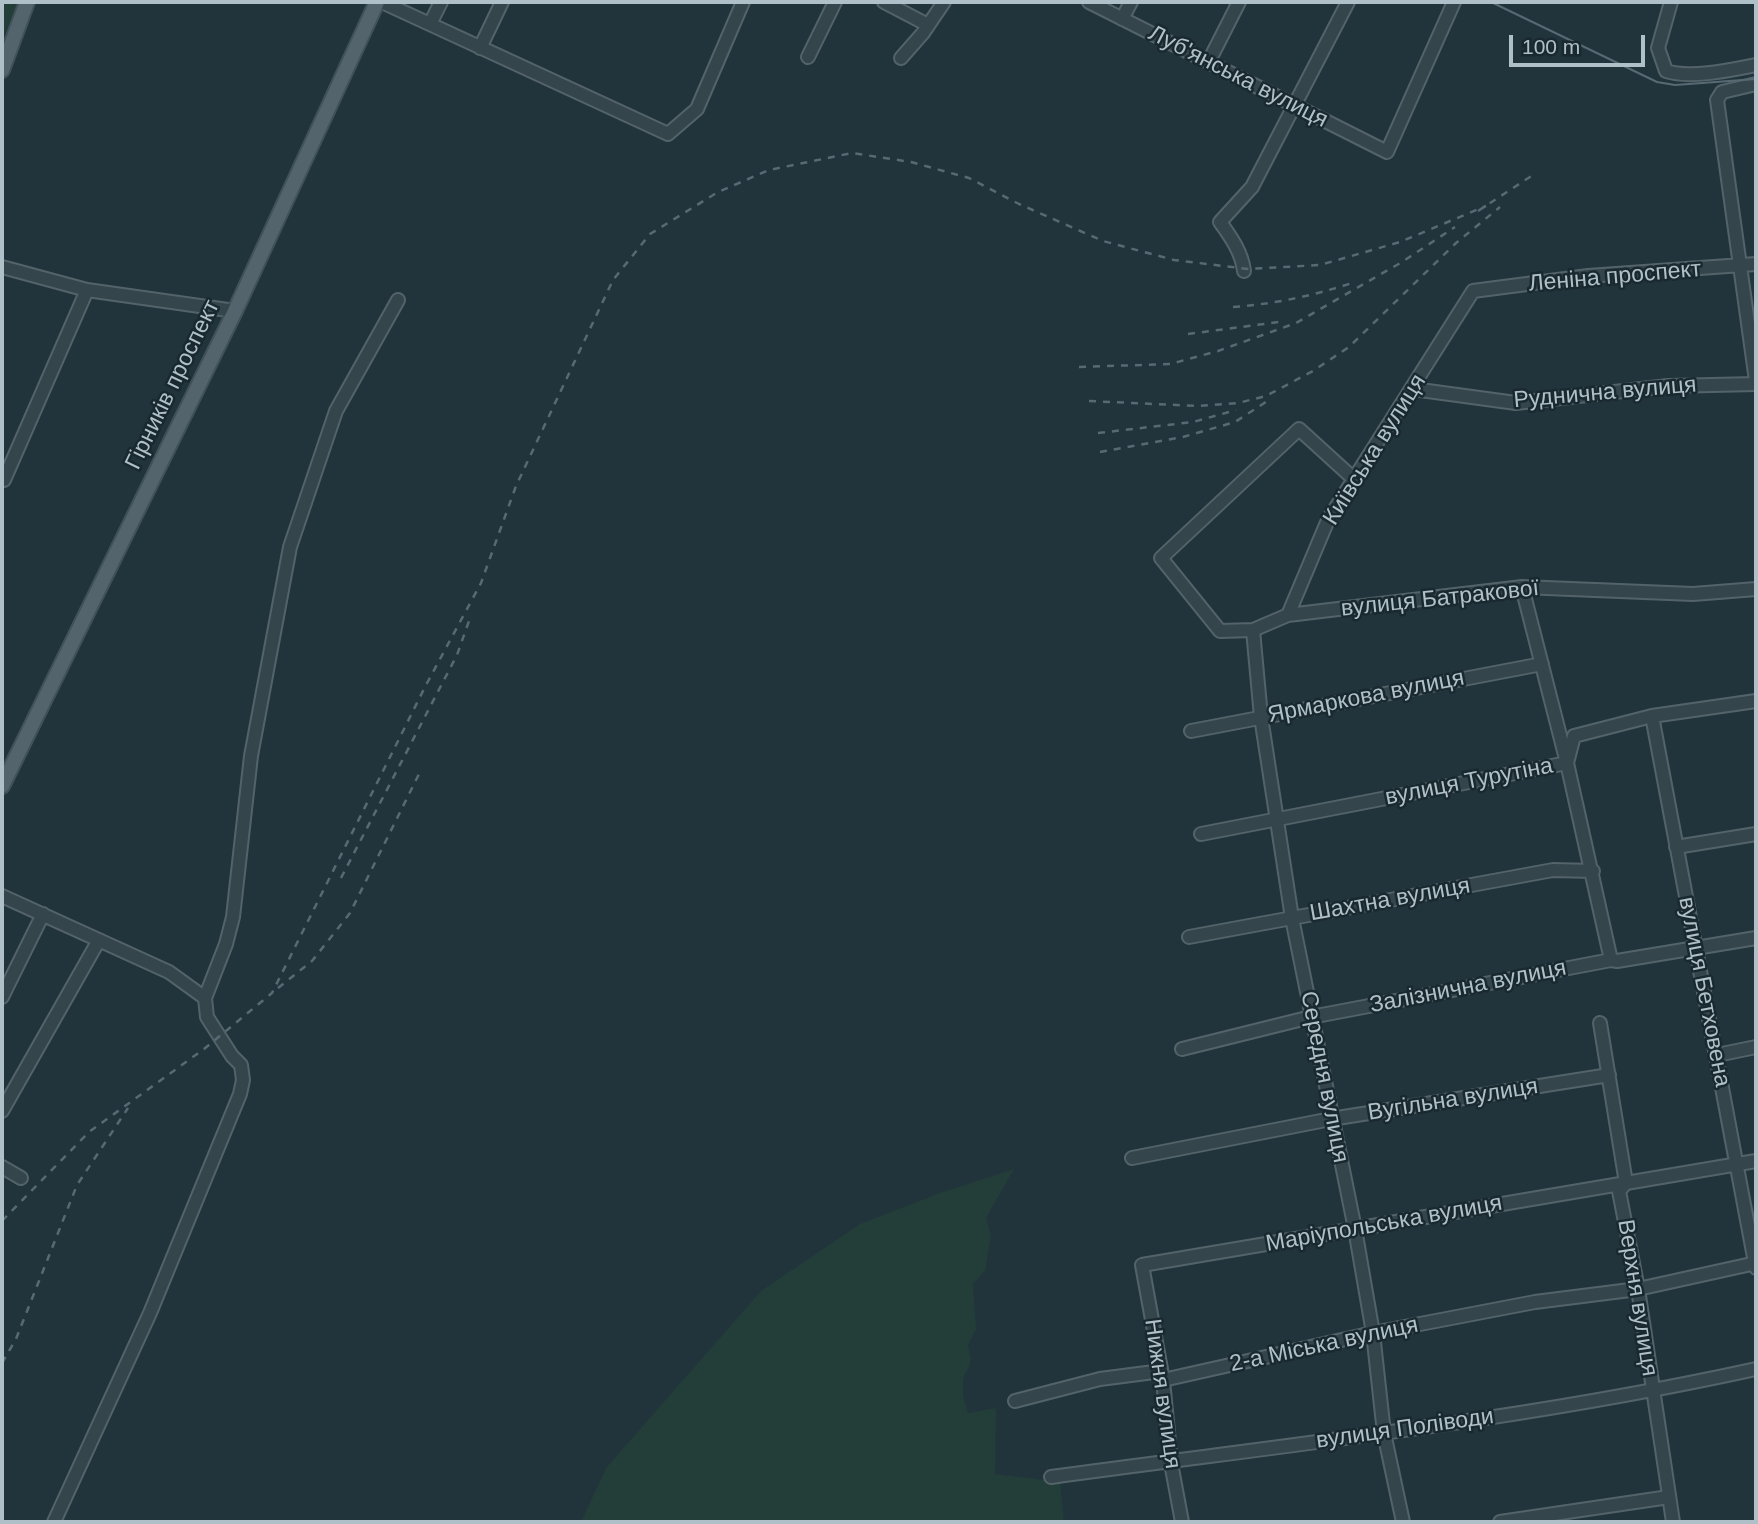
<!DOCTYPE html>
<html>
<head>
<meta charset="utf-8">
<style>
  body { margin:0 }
  #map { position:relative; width:1758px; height:1524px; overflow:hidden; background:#21343c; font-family:Arial,sans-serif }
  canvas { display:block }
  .frame { position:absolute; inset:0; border:4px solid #b0c0c8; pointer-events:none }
  .scale { position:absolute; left:1509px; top:35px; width:136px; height:32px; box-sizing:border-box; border:4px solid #b0c0c8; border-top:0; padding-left:9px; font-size:21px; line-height:24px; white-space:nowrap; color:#b0c0c8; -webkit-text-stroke:5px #1a2930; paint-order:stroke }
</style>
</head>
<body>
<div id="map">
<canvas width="1758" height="1524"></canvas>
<div class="frame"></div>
<div class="scale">100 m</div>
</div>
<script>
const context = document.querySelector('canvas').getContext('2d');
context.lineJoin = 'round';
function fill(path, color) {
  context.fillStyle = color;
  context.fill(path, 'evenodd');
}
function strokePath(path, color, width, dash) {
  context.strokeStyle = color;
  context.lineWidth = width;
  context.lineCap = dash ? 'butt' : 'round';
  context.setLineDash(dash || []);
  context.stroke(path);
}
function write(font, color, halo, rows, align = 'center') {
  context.font = font + ' Arial,sans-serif';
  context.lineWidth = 5;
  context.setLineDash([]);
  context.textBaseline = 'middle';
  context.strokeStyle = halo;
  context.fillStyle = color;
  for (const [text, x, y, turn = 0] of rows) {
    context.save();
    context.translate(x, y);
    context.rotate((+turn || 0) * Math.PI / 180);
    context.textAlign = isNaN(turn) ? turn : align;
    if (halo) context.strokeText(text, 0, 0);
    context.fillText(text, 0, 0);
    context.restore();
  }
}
fill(new Path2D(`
  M2 2H18L2 40Z
  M1014 1169 986 1218 991 1235 985 1271 973 1284 976 1329 968 1345 971 1362 963 1379V1396L968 1413 996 1408 995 1474 1060 1482 1064 1522H581L606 1468 761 1291 860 1224 940 1193Z`), '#233d38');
const minor = new Path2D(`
  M382 2 668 134 697 109 743 2
  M884 2 928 25
  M1089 2 1387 152 1454 2
  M1671 2 1658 48 1666 71C1690 79 1731 70 1756 65
  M1122 19 1131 2
  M430 24 441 2
  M480 48 502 2
  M808 57 835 2
  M901 58 923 33 944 2
  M1209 61 1239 2
  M1756 84 1722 92 1717 100 1756 381
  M2 267 87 290 235 311
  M1244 271C1242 253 1231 237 1220 222L1252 187 1348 2
  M1413 389 1516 403 1668 386 1756 384
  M4 480 87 290
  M1355 480 1299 429 1161 558 1220 631 1253 630 1288 615 1522 587 1693 594 1756 589
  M1522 587 1567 763 1611 960
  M1288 615 1328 520 1473 291 1588 276 1756 264
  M1253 630 1261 717 1292 918 1355 1229 1373 1333 1384 1433 1403 1522
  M1652 716 1756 1268
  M1191 731 1542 664
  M1201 834 1567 763 1574 736 1652 716 1756 701
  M1676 847 1756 834
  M2 896 169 972 205 998
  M1189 937 1553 870 1593 871
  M2 997 43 914
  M1600 1023 1626 1183 1619 1191 1638 1289 1673 1522
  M1182 1049 1311 1017 1611 960 1617 961 1756 938
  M1717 1055 1756 1047
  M2 1111 99 940
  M1132 1158 1331 1119 1609 1075
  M2 1167 21 1178
  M1015 1401 1100 1379 1154 1372 1163 1380 1373 1333 1535 1302 1638 1289 1756 1263
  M1051 1477C1286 1445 1524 1420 1756 1369
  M54 1522 150 1313 240 1094 243 1080 241 1065 232 1056 207 1017 205 998 226 944 233 917 251 756 290 547 336 411 398 300
  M1182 1522 1171 1463 1163 1380 1142 1265 1756 1161
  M1500 1522 1669 1497`);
const major = new Path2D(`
  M2 70 27 2
  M2 786 235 311 377 2`);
strokePath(minor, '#536369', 16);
strokePath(major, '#415158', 18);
strokePath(minor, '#35454c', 12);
strokePath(major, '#53646c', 14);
strokePath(new Path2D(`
  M1491 2 1657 82 1675 85 1756 79`), '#576a73', 2);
strokePath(new Path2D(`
  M1478 211 1536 173
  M1233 307C1274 304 1312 296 1352 283
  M1188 334 1279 322
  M1079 367 1170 364 1218 351 1296 323 1402 262 1455 227
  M1089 401 1198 406 1238 403 1266 396 1313 371 1349 347 1456 243 1500 207
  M1098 433 1193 422 1236 410
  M1100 452 1183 437 1235 422 1269 400
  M341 878 457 655 469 621
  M278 988 312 961 350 913 420 772
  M2 1221 89 1132 204 1049 272 993 426 685 481 583 516 486 613 280 650 234 718 192 769 170 852 153 911 162 969 178 1019 204 1103 241 1174 260 1248 269 1320 265 1400 242 1486 206
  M2 1363 16 1339 77 1185 128 1108`), '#576a73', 2.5, [7, 7]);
write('23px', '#b0c0c8', '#1a2930', [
  ["Луб'янська вулиця",1238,77,27],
  ["Леніна проспект",1615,277,-5],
  ["Гірників проспект",173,385,-64],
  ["Руднична вулиця",1605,393,-5],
  ["Київська вулиця",1375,450,-58],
  ["вулиця Батракової",1440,599,-6],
  ["Ярмаркова вулиця",1366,697,-11],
  ["вулиця Турутіна",1469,782,-11],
  ["Шахтна вулиця",1390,900,-10],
  ["Залізнична вулиця",1468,987,-11],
  ["вулиця Бетховена",1704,992,79],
  ["Середня вулиця",1324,1077,79],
  ["Вугільна вулиця",1453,1100,-9],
  ["Маріупольська вулиця",1384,1224,-10],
  ["Верхня вулиця",1637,1298,81],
  ["2-а Міська вулиця",1324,1345,-12],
  ["Нижня вулиця",1162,1394,82],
  ["вулиця Поліводи",1405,1429,-8]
]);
</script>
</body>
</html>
